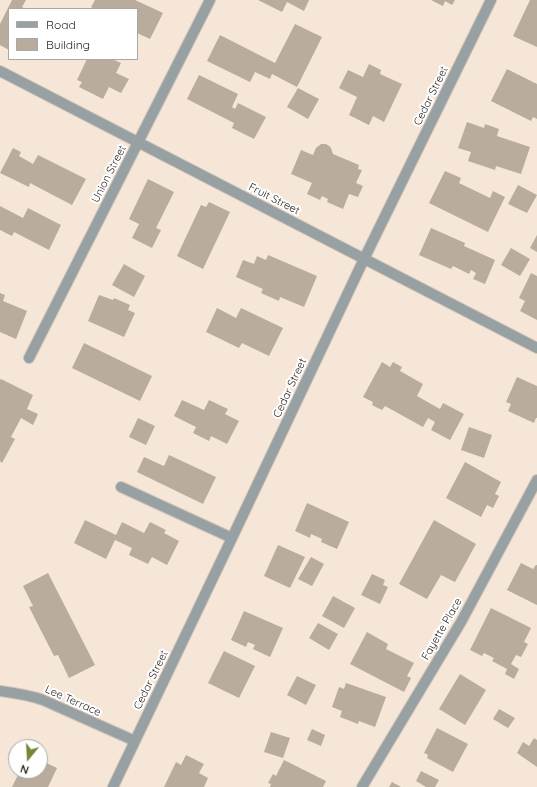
<!DOCTYPE html>
<html>
<head>
<meta charset="utf-8">
<style>
  body { margin:0 }
  #map { position:relative; width:537px; height:787px; overflow:hidden; background:#f5e6d7; font-family:Quicksand,sans-serif }
  canvas { display:block }
  .legend { position:absolute; left:8px; top:8px; width:130px; height:52px; box-sizing:border-box; background:#fff; border:1px solid #aaa8a6; margin:0; padding:5px 7px; list-style:none; font-size:12px; color:#2b2520 }
  .legend li { display:flex; align-items:center; gap:8px; height:20px }
  .legend b { width:20px; border:1px solid #aaa8a6 }
  .north { position:absolute; left:8px; top:739px; width:40px; height:40px; box-sizing:border-box; background:#fff; border:1px solid #aaa8a6; border-radius:50%; rotate:198deg; font-size:11px; font-weight:700; line-height:16px; text-align:center; color:#2b2520 }
  .north::after { content:''; display:block; margin:auto; width:14px; height:18px; background:#758636; clip-path:polygon(50% 0,100% 100%,50% 72%,0 100%) }
</style>
</head>
<body>
<div id="map">
<canvas width="537" height="787"></canvas>
<ul class="legend">
<li><b style="height:5px;background:#97a1a4"></b>Road</li>
<li><b style="height:11px;background:#b9ac9d"></b>Building</li>
</ul>
<div class="north">N</div>
</div>
<script>
const context = document.querySelector('canvas').getContext('2d');
context.lineJoin = 'round';
function fill(path, color) {
  context.fillStyle = color;
  context.fill(path, 'evenodd');
}
function strokePath(path, color, width, dash) {
  context.strokeStyle = color;
  context.lineWidth = width;
  context.lineCap = dash ? 'butt' : 'round';
  context.setLineDash(dash || []);
  context.stroke(path);
}
function write(font, color, halo, rows, align = 'center') {
  context.font = font + ' Quicksand,sans-serif';
  context.lineWidth = 4;
  context.setLineDash([]);
  context.textBaseline = 'middle';
  context.strokeStyle = halo;
  context.fillStyle = color;
  for (const [text, x, y, turn = 0] of rows) {
    context.save();
    context.translate(x, y);
    context.rotate((+turn || 0) * Math.PI / 180);
    context.textAlign = isNaN(turn) ? turn : align;
    if (halo) context.strokeText(text, 0, 0);
    context.fillText(text, 0, 0);
    context.restore();
  }
}
fill(new Path2D(`
  M12 0H26L22 7 25 9H9V50L0 45V24Z
  M95 0H135L163 13 150 39 137 33V9H95L91 7Z
  M258 0H309L304 11 287 2 282 12Z
  M431 0H455L452 5 445 1 443 6Z
  M530 0H537V47L513 36Z
  M295 24 322 37 297 87 272 74 270 79 255 72 250 82 207 61 220 35 275 63Z
  M87 59H102L104 60 105 59H112L121 63 116 73 129 79 121 93 109 87 103 99 79 87 82 82 77 80Z
  M369 64 381 70 380 74 402 84 384 122 373 116 369 125 349 115 357 97 339 88 348 70 363 77Z
  M507 69 537 84V119L533 117 531 121 491 101Z
  M199 75 238 94 232 107 235 109 238 103 266 117 254 139 232 128 234 123 187 99Z
  M298 88 319 99 308 119 287 107Z
  M467 122 484 128 485 124 499 129 497 136 530 147 521 174 496 166 495 170 468 161 471 152 458 148Z
  M321 144H326L329 146 331 148 333 154 359 165 358 169 362 170 356 183 363 186 358 197 349 194 343 209 327 202 328 199 322 196 320 200 307 194 312 183 291 174 301 150 313 155 316 148Z
  M13 148 21 152 19 156 33 164 38 155 86 179 72 205 30 183 29 187 0 173Z
  M445 171 461 178 459 183 490 198 493 191 505 197 488 232 429 203Z
  M148 179 174 192 156 228 161 230 152 248 132 238 139 224 129 219Z
  M518 185 537 195 527 213 508 204Z
  M209 202 230 212 203 269 177 256 201 205 206 207Z
  M0 206 23 218 28 208 61 225 49 250 14 232 12 236 0 230Z
  M431 228 465 243 464 246 495 260 485 284 473 279 476 273 471 270 469 274 453 266 451 269 419 255Z
  M537 235V252L530 248Z
  M511 248 530 259 520 276 501 265Z
  M268 255 317 276 304 307 280 297 279 301 261 293 263 289 236 277 243 260 254 264 257 256 266 260Z
  M124 264 145 276 134 297 112 285Z
  M531 273 537 276V320L520 311 525 301 519 298Z
  M0 293 5 295 3 301 27 311 16 339 0 332Z
  M99 295 113 300 114 298 130 305 128 310 135 313 124 337 88 321Z
  M217 308 236 318 241 308 283 328 269 356 242 343 239 348 206 332Z
  M84 343 152 376 140 401 72 368Z
  M382 362 390 367 393 362 402 367 400 371 423 384 417 396 440 409 443 403 464 414 450 440 431 430 435 422 428 418 423 427 385 406 382 410 372 405 373 402 363 397Z
  M517 377 537 386V418H536L534 423 508 411 511 404 506 402Z
  M1 379 33 395 27 409 38 414 33 425 21 418 11 437 15 439 2 463 0 461V380Z
  M182 400 204 410 209 400 228 409 225 414 239 421 227 444 211 436 209 441 193 433 196 427 174 416Z
  M138 418 155 426 146 445 129 437Z
  M469 427 492 435 484 458 461 450Z
  M169 455 216 477 203 504 137 472 144 457 164 466Z
  M465 462 501 482 495 494 499 496 493 508 487 505 481 517 446 498Z
  M307 503 349 522 337 549 321 542 322 539 311 534 310 538 295 531Z
  M85 520 116 535 122 522 144 533 150 522 166 530 164 533 179 541 167 565 152 557 148 564 129 555 132 548 115 540 106 559 74 543Z
  M434 520 476 544 455 582 441 575 427 599 399 584Z
  M278 545 305 557 290 588 264 576Z
  M311 557 324 564 312 586 298 579Z
  M521 563 533 569 536 565H537V605L507 590Z
  M48 573 95 665 69 678 58 655 54 656 29 607 33 606 23 586Z
  M372 574 385 580 383 585 388 587 380 604 361 595Z
  M333 596 355 608 344 628 322 616Z
  M491 608 531 628 524 642 528 644 521 657 516 655 511 664 519 669 514 679 505 674 507 669 492 661 494 658 484 653 482 656 470 650Z
  M244 611 283 628 270 657 253 649 255 645 248 642 246 647 231 640Z
  M318 623 338 634 329 650 309 638Z
  M367 632 388 644 386 649 414 663 407 676 411 678 404 692 350 664Z
  M224 651 255 666 239 698 208 683Z
  M460 674 486 690 465 725 439 709Z
  M297 676 316 685 306 705 287 695Z
  M346 683 386 697 375 727 359 721 358 724 340 717 342 711 332 707 339 687 344 689Z
  M499 709 515 718 508 728 493 719Z
  M437 728 468 744 453 772 427 758 428 755 424 753Z
  M312 729 325 735 321 746 307 740Z
  M271 732 290 738 283 758 264 752Z
  M534 738 537 740V767L517 753 523 742 529 746Z
  M186 755 204 764 199 773 208 778 204 787H164L176 762 181 765Z
  M40 760 57 768 48 787H12L20 771H40Z
  M284 760 326 781 323 787H270L271 784 268 783 273 774 276 776Z
  M421 771 439 780 435 787H426L416 781Z
  M392 782 401 787H389Z`), '#b9ac9d');
const minor = new Path2D(`
  M0 71 537 348
  M29 358 210 0
  M121 487 232 538
  M0 691C15 693 29 695 43 700L135 741
  M113 787 232 538 364 259 491 0
  M362 787 461 622 537 480`);
strokePath(minor, '#d1c3b6', 12);
strokePath(minor, '#97a1a4', 10);
write('11px', '#2b2520', '#fff', [
  ["Cedar Street",431,96,-64],
  ["Union Street",109,174,-63],
  ["Fruit Street",274,199,27],
  ["Cedar Street",290,388,-65],
  ["Fayette Place",442,629,-60],
  ["Cedar Street",151,680,-64],
  ["Lee Terrace",73,701,24]
]);
</script>
</body>
</html>
